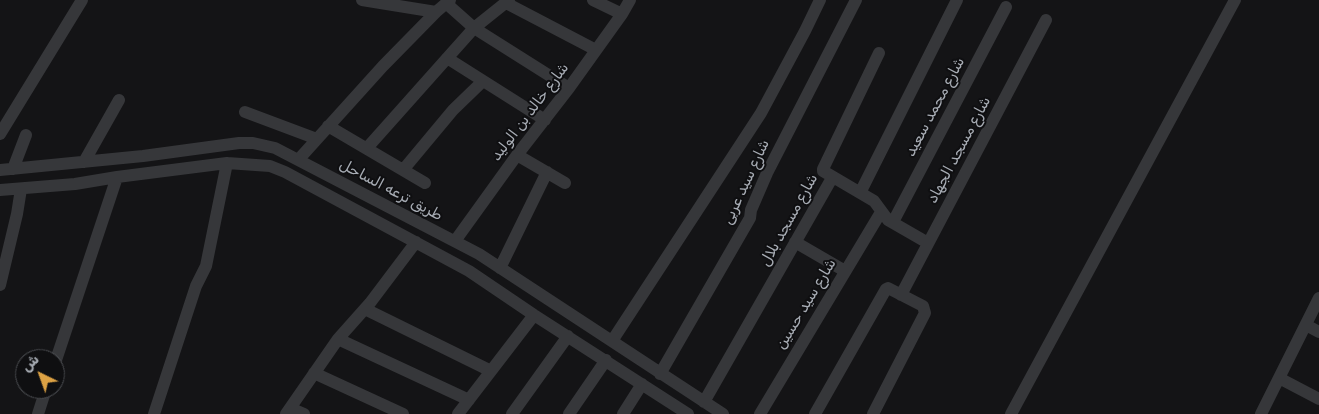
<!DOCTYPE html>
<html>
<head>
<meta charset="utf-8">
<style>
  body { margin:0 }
  #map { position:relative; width:1319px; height:414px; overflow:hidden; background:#141416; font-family:Rubik,Cairo,sans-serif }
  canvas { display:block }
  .north { position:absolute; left:15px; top:349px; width:50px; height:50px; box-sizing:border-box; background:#0f0f11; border:1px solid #4c4e52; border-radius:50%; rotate:318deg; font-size:14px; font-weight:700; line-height:20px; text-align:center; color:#a7acb4 }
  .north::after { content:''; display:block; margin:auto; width:18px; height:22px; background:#dda244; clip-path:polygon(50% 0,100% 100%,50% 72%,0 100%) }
</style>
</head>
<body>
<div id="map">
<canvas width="1319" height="414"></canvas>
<div class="north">ش</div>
</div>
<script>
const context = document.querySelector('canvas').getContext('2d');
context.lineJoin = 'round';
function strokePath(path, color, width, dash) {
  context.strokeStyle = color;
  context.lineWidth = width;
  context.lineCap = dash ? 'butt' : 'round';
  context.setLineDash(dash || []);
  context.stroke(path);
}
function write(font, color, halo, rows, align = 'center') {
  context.font = font + ' Rubik,Cairo,sans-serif';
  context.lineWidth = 4;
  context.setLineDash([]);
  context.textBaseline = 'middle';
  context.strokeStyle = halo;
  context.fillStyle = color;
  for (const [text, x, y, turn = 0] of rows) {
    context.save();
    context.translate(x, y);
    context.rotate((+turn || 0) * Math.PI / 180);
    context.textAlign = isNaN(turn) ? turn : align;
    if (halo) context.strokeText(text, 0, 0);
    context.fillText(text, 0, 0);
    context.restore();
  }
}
strokePath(new Path2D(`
  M362 0 436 12
  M593 0 622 14
  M506 3 596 50
  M447 4 474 28 569 88
  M879 53 823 169V171L874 201 888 220 928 243
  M447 58 545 120
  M245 112 317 139
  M328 126 425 183
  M0 134 82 0
  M367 148 474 28 509 0
  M517 155 565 183
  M299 159 383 66 436 12 450 0
  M84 162 119 100
  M13 169 26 135
  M0 170 143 156 239 143H253L275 148 479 254 723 414
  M403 170 453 110 483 81
  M0 190 75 184 117 177 227 163 270 166 285 172 469 271 534 315 688 414
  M860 193 957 0
  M893 222 1006 7
  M455 241 517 155 569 88 622 14 630 0
  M795 242 845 271
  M500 268 547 172
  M0 285 17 214 21 189
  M901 295 1046 20
  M365 309 491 371
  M1306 325 1319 332
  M338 339 469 400
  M612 341 761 113 805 31 820 0
  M55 363 117 177
  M314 373 403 414
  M660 374 750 218 751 210 767 173 856 0
  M1279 378 1319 399
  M704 402 832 178
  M290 408 304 414
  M38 414 46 389
  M154 414 196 286 206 266 227 163
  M286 414 338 339 370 303 416 242
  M458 414 534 315
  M512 414 568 336
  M569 414 606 360
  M623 414 642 384
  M760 414 881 212
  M815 414 886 289 888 288 923 306 925 313 873 414
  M1011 414 1235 0
  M1261 414 1319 298`), '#36373a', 12);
write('15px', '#a7acb4', '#0f0f11', [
  ["شارع محمد سعيد",935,107,-62],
  ["شارع خالد بن الوليد",530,112,-53],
  ["شارع مسجد الجهاد",959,150,-62],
  ["شارع سيد عربى",746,182,-65],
  ["طريق ترعه الساحل",391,190,28],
  ["شارع مسجد بلال",789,220,-61],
  ["شارع سيد حسين",806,304,-59]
]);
</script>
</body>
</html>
